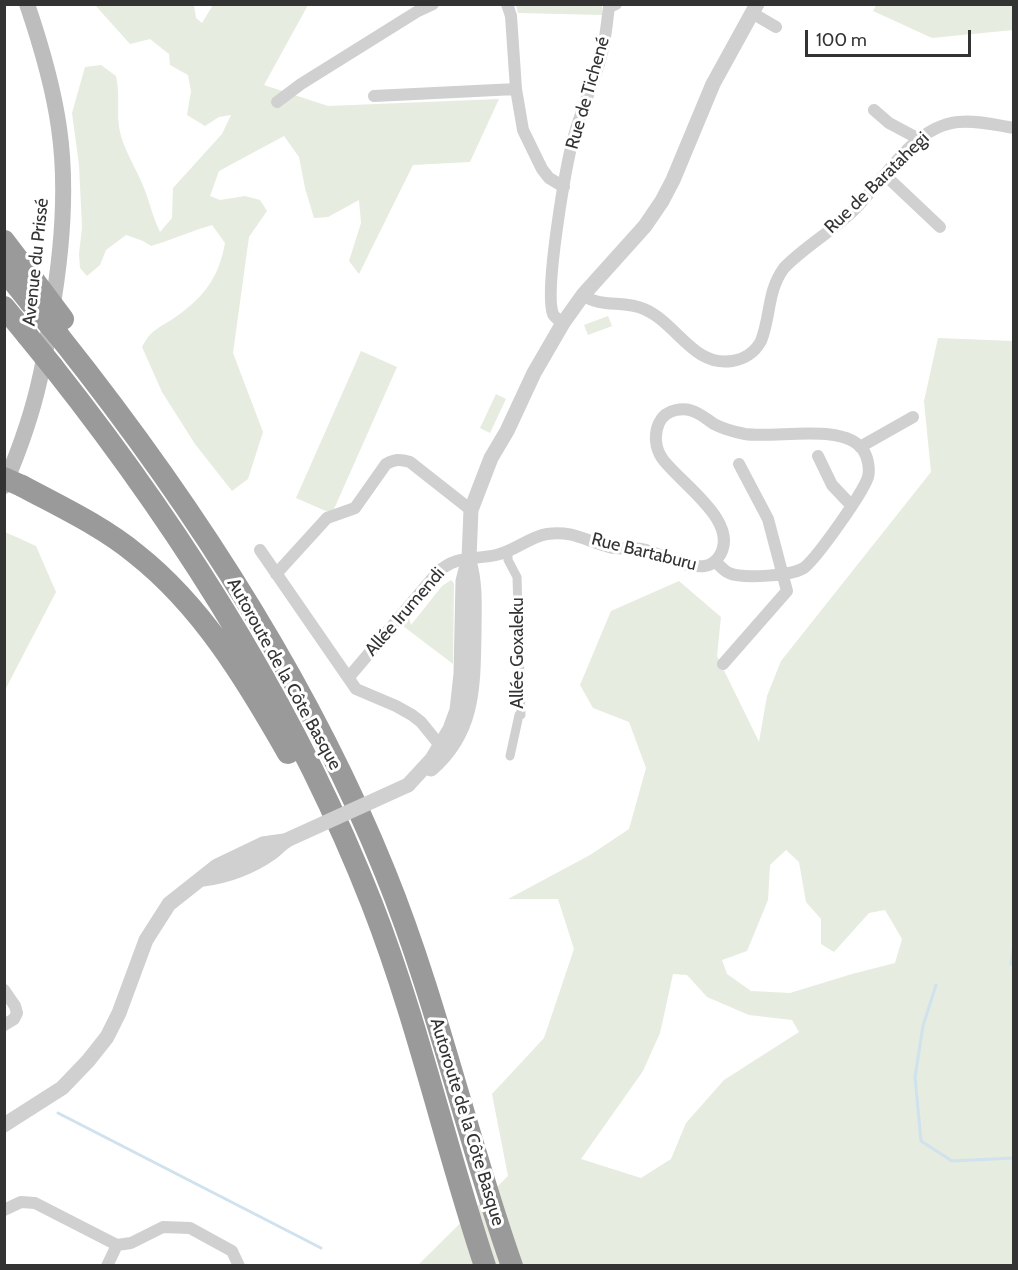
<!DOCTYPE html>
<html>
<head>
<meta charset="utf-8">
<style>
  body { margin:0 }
  #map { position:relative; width:1018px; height:1270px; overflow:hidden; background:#fff; font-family:Cabin,sans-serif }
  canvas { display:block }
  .frame { position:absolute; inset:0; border:6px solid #333; pointer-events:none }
  .scale { position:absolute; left:805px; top:30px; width:166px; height:27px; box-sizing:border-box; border:3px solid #333; border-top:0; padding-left:8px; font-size:18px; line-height:21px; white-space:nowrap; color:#333; -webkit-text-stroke:4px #fff; paint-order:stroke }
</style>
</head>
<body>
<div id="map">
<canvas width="1018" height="1270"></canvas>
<div class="frame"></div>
<div class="scale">100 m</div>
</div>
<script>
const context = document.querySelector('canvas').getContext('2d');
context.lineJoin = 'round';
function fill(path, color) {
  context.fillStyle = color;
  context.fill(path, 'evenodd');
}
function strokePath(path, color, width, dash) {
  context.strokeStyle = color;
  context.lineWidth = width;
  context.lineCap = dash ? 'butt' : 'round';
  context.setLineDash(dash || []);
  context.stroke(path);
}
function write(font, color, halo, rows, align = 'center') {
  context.font = font + ' Cabin,sans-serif';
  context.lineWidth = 6;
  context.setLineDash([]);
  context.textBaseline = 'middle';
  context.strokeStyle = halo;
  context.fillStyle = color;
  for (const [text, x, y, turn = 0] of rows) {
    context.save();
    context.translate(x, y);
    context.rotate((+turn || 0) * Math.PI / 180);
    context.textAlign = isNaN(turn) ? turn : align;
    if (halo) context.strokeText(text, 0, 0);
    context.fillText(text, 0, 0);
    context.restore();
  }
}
fill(new Path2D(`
  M95 5H194L196 18 202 23 213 5H308L264 85 328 106 499 99 470 162 413 165 359 274 349 261 361 223 359 200 328 217 314 218 305 188 299 157 284 136 219 171 210 196 220 200 245 196 260 200 267 211 249 237 233 353 263 432 248 479 232 491 195 444 162 392 142 347C152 328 160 328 177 316 204 297 219 277 225 243L212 225C191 231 172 240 151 246L143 241 126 235 106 250 100 265 87 276 80 268 79 254 82 227 79 165 72 113 85 67 101 65 116 76C120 93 117 110 119 127 122 148 137 169 144 188 150 203 153 218 160 232L172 218 173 188 222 134 231 115 219 117 205 126 187 115 191 91 188 75 170 65 169 54 150 39 130 44Z
  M516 5H602V15L518 13Z
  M876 5H1013V30L932 38 873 11Z
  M608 316 612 326 588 335 584 325Z
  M938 338 1013 341V1265L417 1266 508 1176 492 1094 544 1038 574 949 558 899H508L590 855 629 829 646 768 629 722 593 708 580 685 611 611 679 581 721 617 717 656 759 742 767 696 781 661 931 472 924 401ZM786 850 799 862 806 902 821 919V944L834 952 869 913 885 910 902 939 895 963 852 974 790 993 751 991 727 974 722 960 747 951 768 900 770 865ZM673 974 687 975 707 997 749 1015 792 1020 799 1032 724 1080 686 1123 671 1159 641 1178 581 1159 643 1071 660 1033Z
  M361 351 397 367 334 509 328 512 296 498Z
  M496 394 506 399 490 433 480 428Z
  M5 532 36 546 56 592 5 690Z
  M451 580 454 583 453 664 403 626 401 622 408 614 411 625 442 586Z`), '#e6ecdf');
strokePath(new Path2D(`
  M1014 946 1011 964H1014
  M936 985 923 1026 915 1077 921 1141 952 1161 1014 1158
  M58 1113 321 1248`), '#cfe2ee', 3);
strokePath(new Path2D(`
  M508 552V560L517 577 521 715H519L510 756`), '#d0d0d0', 9);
strokePath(new Path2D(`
  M507 4 511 16 516 89 523 130 542 169 549 178 564 187
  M752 13 776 27
  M374 96 516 89
  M277 102 301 84 418 11 433 4
  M874 110 889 123 919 139
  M885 175 940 227
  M583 295C600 308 624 300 644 309 677 323 693 367 732 361 745 359 755 352 761 341 771 316 767 291 784 268 805 246 833 231 855 209 884 180 914 126 958 122 977 120 995 125 1014 128
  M563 323C559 320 555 318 553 314 544 291 566 164 574 136 582 106 597 78 603 48 606 35 607 21 609 7L616 4
  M860 447 913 417
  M818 456 832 485 851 505
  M260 550 356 689 396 706 412 715 421 722 438 743H449
  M276 574 327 518 355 508 386 464C395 459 400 459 410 462L471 510
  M723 664 787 591 768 519 739 464
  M349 677 437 573C456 555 473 560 496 555 515 551 529 537 547 534 572 530 586 541 609 547 619 550 630 547 641 549 657 552 672 562 689 565 700 567 710 568 718 558 744 523 678 482 662 458 655 448 654 434 659 423 666 408 686 406 699 414 705 417 709 421 714 424 723 429 735 432 745 434 776 439 844 422 863 450 868 457 870 469 868 477 863 493 818 556 805 567 795 576 742 579 729 573 724 571 719 565 715 561
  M4 990 15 1006 17 1013 14 1019 4 1025
  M4 1210 21 1202 35 1203 117 1245 131 1243 163 1227 190 1228 232 1251 239 1266
  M107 1266 117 1245`), '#d0d0d0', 12);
strokePath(new Path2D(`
  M431 769C474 732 473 686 474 634 474 609 476 585 469 561
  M408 785 432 759 450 729 457 710 461 674 463 581 469 558 471 510 491 458 507 431 534 373 563 323 583 295 645 226 662 201 673 180 713 84 757 4
  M203 879C226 876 251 867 271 853 276 850 280 844 286 841
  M4 1125 62 1088 88 1061 107 1037 119 1013 146 940 169 904 217 866 263 844 284 841`), '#d0d0d0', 15);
strokePath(new Path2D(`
  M4 486C19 451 32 415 40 378 45 357 48 336 51 315 62 253 68 190 59 128 53 85 41 45 27 4`), '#bdbdbd', 16);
strokePath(new Path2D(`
  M4 241 33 279
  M4 270 30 302
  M4 307 27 335
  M59 336C188 498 307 679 385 872 437 1000 466 1136 512 1266
  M53 367C182 530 296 710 372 904 418 1022 445 1146 485 1266
  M22 486C61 507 102 526 136 554 202 606 247 681 288 753`), '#9a9a9a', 22);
strokePath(new Path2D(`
  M287 840 408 785`), '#d0d0d0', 15);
strokePath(new Path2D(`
  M33 279 63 319
  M30 302 59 336
  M27 335 53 367
  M4 478 22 486`), '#9a9a9a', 22);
write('18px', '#333', '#fff', [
  ["Rue de Tichené",588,93,-74],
  ["Rue de Baratahegi",877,183,-44],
  ["Avenue du Prissé",36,262,-84],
  ["Rue Bartaburu",644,552,14],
  ["Allée Irumendi",405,612,-49],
  ["Allée Goxaleku",518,653,-90],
  ["Autoroute de la Côte Basque",284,674,61],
  ["Autoroute de la Côte Basque",467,1122,73]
]);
</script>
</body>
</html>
